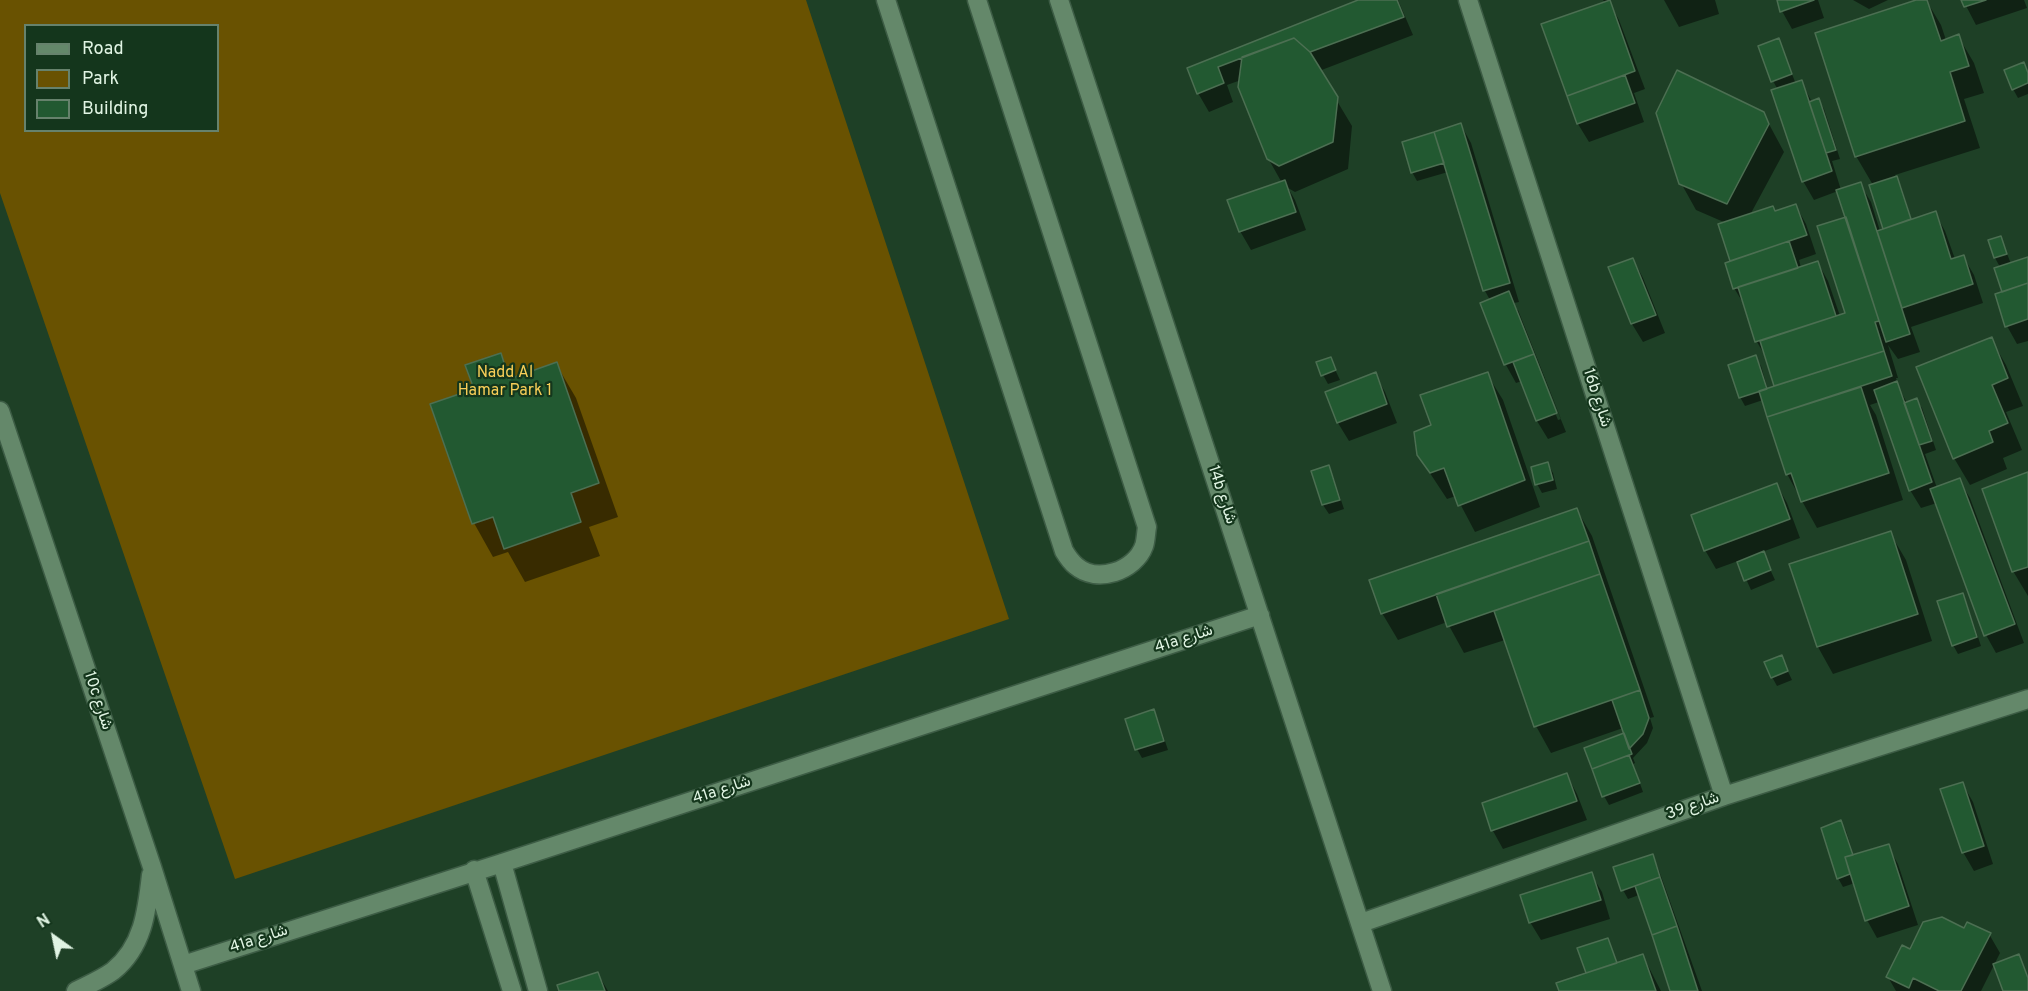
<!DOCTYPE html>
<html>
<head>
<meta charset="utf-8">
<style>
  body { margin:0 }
  #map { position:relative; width:2028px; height:991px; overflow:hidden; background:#1e4026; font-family:Overpass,sans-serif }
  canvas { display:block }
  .legend { position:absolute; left:24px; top:24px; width:195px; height:108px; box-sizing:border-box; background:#14361c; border:2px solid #66826c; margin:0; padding:8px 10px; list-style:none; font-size:18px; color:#e0f4e3 }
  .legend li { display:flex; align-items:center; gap:12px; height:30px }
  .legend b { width:30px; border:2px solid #66826c }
  .north { position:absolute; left:24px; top:907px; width:60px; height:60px; -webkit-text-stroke:4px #14361c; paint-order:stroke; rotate:327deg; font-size:16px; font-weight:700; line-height:24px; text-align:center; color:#e0f4e3 }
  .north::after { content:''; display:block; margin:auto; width:21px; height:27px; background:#e0f4e3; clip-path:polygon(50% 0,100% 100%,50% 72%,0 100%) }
</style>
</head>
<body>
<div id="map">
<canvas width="2028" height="991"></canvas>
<ul class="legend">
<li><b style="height:8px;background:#64886a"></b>Road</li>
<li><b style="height:16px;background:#695201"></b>Park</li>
<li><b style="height:16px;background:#225931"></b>Building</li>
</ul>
<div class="north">N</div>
</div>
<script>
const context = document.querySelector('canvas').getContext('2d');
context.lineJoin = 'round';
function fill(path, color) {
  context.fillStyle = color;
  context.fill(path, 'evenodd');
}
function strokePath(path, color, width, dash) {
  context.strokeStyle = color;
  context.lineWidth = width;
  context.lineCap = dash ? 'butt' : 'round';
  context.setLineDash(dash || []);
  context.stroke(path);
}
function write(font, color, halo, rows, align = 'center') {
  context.font = font + ' Overpass,Vazirmatn,sans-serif';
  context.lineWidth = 4.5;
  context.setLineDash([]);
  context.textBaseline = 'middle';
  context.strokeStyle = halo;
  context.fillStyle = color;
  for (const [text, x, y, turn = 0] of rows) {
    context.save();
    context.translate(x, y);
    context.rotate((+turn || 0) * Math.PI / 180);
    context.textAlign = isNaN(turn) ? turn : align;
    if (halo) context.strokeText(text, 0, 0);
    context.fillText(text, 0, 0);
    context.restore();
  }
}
fill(new Path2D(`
  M0 0H806L1009 619 235 879 0 193ZM26 26H218V130H26Z`), '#695201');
fill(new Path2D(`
  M1362 0H1398L1413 35 1319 71 1352 126 1348 169 1295 192 1288 188 1295 200 1306 230 1251 250 1240 231 1282 183 1268 158 1241 80 1227 85 1233 102 1209 112 1198 93 1189 68Z
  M1603 0H1610H1608L1619 20 1645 89 1634 93 1644 122 1589 142 1578 124 1543 25 1605 3Z
  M1664 0H1715L1719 14 1679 27Z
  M1778 0H1818L1824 18 1792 29 1782 11Z
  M1853 0H1888L1869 9Z
  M1921 0H1926L1941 25 1946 40 1958 36 1974 63 1984 93 1964 99 1980 148 1895 175 1901 186 1912 221 1935 213 1945 231 1955 259 1963 256 1974 275 1983 303 1911 327 1920 352 1898 359 1888 345 1898 378H1896L1900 390 1907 403 1916 400 1922 408 1936 450 1925 454 1937 488 1959 480 1970 498 2024 643 1996 653 1986 635 1937 503 1921 508 1910 490 1879 402 1870 405 1876 415 1903 500 1817 528 1787 474 1763 400 1745 406 1740 397 1755 357 1761 366 1768 390 1776 387 1767 359 1757 342 1745 306 1734 288 1732 262 1719 225 1726 223 1696 210 1681 183 1763 113 1784 152 1750 215 1775 213 1796 206 1806 224 1816 254 1799 260 1801 268 1818 263 1828 281 1840 316 1847 314V218L1838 191 1814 200 1803 181 1778 90 1773 81 1778 40 1796 84 1801 82 1812 102 1819 100 1824 109 1840 159 1832 161 1841 190 1860 184 1871 202 1880 231 1885 230 1873 185 1856 156Z
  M1963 0H2024L2027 8 1976 25Z
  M2023 64 2028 73V94L2018 98 2013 89Z
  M1461 125 1471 143 1519 302 1514 303 1566 432 1548 439 1537 421 1522 381 1516 383 1506 365 1482 304 1490 300 1485 291 1448 172 1417 181 1412 172ZM1515 310H1518L1561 419 1558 420Z
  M2001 238 2011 264 2028 258V341L2017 344 2007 326 2000 267 1995 258 1990 241Z
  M1633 259 1643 278 1665 333 1643 342 1632 324 1610 268Z
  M1991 339 2006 365 2023 406 2006 412 2022 450 2003 458 2007 469 1970 485 1954 458Z
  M500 355 514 379 556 364 576 398 618 517 589 527 600 556 525 582 508 552 493 557 474 523 475 390Z
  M1330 359 1340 380 1328 384 1323 375Z
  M1375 374 1385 392 1397 423 1349 441 1338 423 1327 392Z
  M1487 374 1503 400 1540 507 1475 532 1456 496 1447 499 1418 455 1432 426Z
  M1548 464 1553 473 1557 489 1542 493 1537 484Z
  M1328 467 1333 476 1344 509 1329 514 1323 505 1313 472Z
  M2028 473V596L2013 571Z
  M1777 485 1787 503 1800 538 1762 552 1775 580 1751 590 1738 561 1716 569 1705 550Z
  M1577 510 1592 536 1654 717 1650 718 1653 728 1647 743 1633 758 1635 763 1633 764 1643 792 1609 805 1604 796 1626 734 1623 728 1551 753 1536 726 1505 640 1464 653 1447 622 1398 640 1382 613Z
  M1890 533 1906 560 1932 641 1833 674 1818 647 1791 565Z
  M1962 595 1967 604 1981 646 1958 654 1953 645Z
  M1781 657 1792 680 1777 686 1772 677Z
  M1153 711 1158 720 1168 750 1142 758 1137 749Z
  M1567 775 1577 794 1587 820 1503 849 1493 831 1484 804Z
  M1962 783 1973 802 1993 864 1974 871 1963 852Z
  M1841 822 1846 831 1854 856 1888 846 1898 864 1918 925 1877 938 1867 920 1855 883 1843 887 1838 878Z
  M1652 856 1657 865 1702 991H1672L1639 895 1628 899 1623 890Z
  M1591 874 1602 892 1610 919 1541 940 1530 922Z
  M1964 930 1989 934 2000 953 1981 991H1896L1888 977 1911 951Z
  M1607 940 1618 964 1643 956 1661 991H1561L1588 974Z
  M598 974 608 991H561Z`), '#0007');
const building = new Path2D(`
  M1358 0H1397L1404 17 1310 52 1294 38 1218 67 1224 83 1197 94 1187 68Z
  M1610 0 1635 71 1567 96 1541 24Z
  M1777 0H1814L1780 12Z
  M1916 0H1927L1941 41 1959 34 1969 66 1950 72 1965 121 1855 157 1815 33Z
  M1961 0H1986L1964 7Z
  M1294 38 1310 52 1338 97 1333 142 1279 166 1267 159 1238 87 1242 57Z
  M1779 38 1792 74 1771 82 1758 46Z
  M2024 62 2028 73V83L2012 90 2004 70Z
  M1677 70 1764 112 1769 124 1727 204 1679 184 1656 113Z
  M1625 75 1635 103 1577 124 1567 96Z
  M1802 80 1832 171 1802 182 1771 90Z
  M1819 98 1836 150 1826 153 1809 102Z
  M1461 123 1510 283 1483 291 1434 132Z
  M1434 132 1444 163 1411 173 1402 142Z
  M1897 176 1911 219 1883 229 1869 185Z
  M1285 180 1296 212 1239 232 1227 200Z
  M1861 182 1910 334 1886 342 1836 190Z
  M1796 204 1807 235 1730 261 1718 224 1773 206 1775 211Z
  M1936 211 1951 259 1964 255 1973 284 1902 308 1877 231Z
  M1846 217 1879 321 1875 322 1884 351 1774 386 1760 341 1845 313 1817 226Z
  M2001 236 2007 254 1994 258 1988 240Z
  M1789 241 1798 268 1733 289 1725 263Z
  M2028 257V283L2002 292 1994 268Z
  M1633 258 1656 315 1631 324 1608 267Z
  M1818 261 1836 316 1755 342 1738 287Z
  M2028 283V319L2005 327 1995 294Z
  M1509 291 1534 354 1504 365 1480 303Z
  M1992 337 2008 378 1992 385 2008 423 1989 431 1993 442 1953 459 1916 367Z
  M1884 351 1892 376 1767 417 1759 391Z
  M501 353 509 379 557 362 599 483 571 493 581 522 504 549 493 517 472 524 430 404 474 389 465 365Z
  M1534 354 1557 413 1536 421 1513 362Z
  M1756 355 1767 389 1739 398 1728 365Z
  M1331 357 1336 370 1321 376 1316 362Z
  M1376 372 1387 404 1337 423 1325 392Z
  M1488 372 1525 480 1458 506 1444 468 1430 473 1417 455 1414 432 1431 425 1420 395Z
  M1897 381 1932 482 1909 491 1874 390Z
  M1861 387 1889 473 1801 502 1791 473 1786 475 1767 417Z
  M1917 398 1932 441 1919 445 1904 403Z
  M1548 462 1553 480 1535 485 1531 467Z
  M1329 465 1340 500 1322 505 1311 471Z
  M2028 472V567L2012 572 1982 489Z
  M1960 478 2015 624 1984 636 1930 489Z
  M1777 483 1790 519 1704 551 1691 515Z
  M1577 508 1589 541 1381 614 1369 580Z
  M1891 531 1918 614 1817 647 1789 564Z
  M1589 541 1600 574 1447 627 1436 594Z
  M1764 551 1771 570 1744 581 1737 562Z
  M1600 574 1640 690 1534 727 1494 611Z
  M1963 593 1977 637 1952 646 1937 601Z
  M1782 655 1788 671 1771 678 1764 662Z
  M1640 690 1649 718 1643 734 1629 749 1612 700Z
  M1154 709 1164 741 1135 750 1125 719Z
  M1624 733 1632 754 1592 769 1584 748Z
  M1629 755 1640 783 1602 797 1592 769Z
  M1567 773 1577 801 1491 831 1482 803Z
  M1963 782 1984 846 1962 853 1940 789Z
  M1841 820 1853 855 1845 857 1850 874 1837 879 1821 828Z
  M1889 844 1909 906 1865 921 1845 857Z
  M1653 854 1660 877 1621 891 1613 867Z
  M1592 872 1601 900 1529 923 1520 895Z
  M1660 877 1677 926 1652 935 1635 886Z
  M1942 917 1964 928 1967 922 1991 933 1961 991H1939L1913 978 1909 988 1886 977 1902 945 1910 949 1923 922Z
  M1677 926 1698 991H1670L1652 935Z
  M1608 938 1617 963 1586 973 1577 948Z
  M1643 954 1656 991H1559L1556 983Z
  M2019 954 2028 978V991H2003L1993 964Z
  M598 972 605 991H559L557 985Z`);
fill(building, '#225931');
strokePath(building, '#4c6f52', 1.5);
const minor = new Path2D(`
  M886 0 1064 551C1067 556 1071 562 1076 566 1097 584 1135 571 1144 546 1146 540 1146 532 1147 527L977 0
  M1059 0 1382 991
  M1468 0 1724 796
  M0 411 152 867 191 991
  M502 863 538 991
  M474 870 512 991
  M1361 923 1724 796 2028 699
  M183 965 502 863 1260 615
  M76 991C88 985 102 979 113 971 143 947 147 911 151 875`);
strokePath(minor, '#3d5c45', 21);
strokePath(minor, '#64886a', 18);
write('16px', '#f7ce58', '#14361c', [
  ["Nadd Al",505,374],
  ["Hamar Park 1",505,392]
]);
write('16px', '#e0f4e3', '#14361c', [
  ["16b شارع",1596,398,72],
  ["14b شارع",1221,495,72],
  ["41a شارع",1184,640,-18],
  ["10c شارع",97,701,72],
  ["41a شارع",722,791,-18],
  ["شارع 39",1693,807,-19],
  ["41a شارع",259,940,-18]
]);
</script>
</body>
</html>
